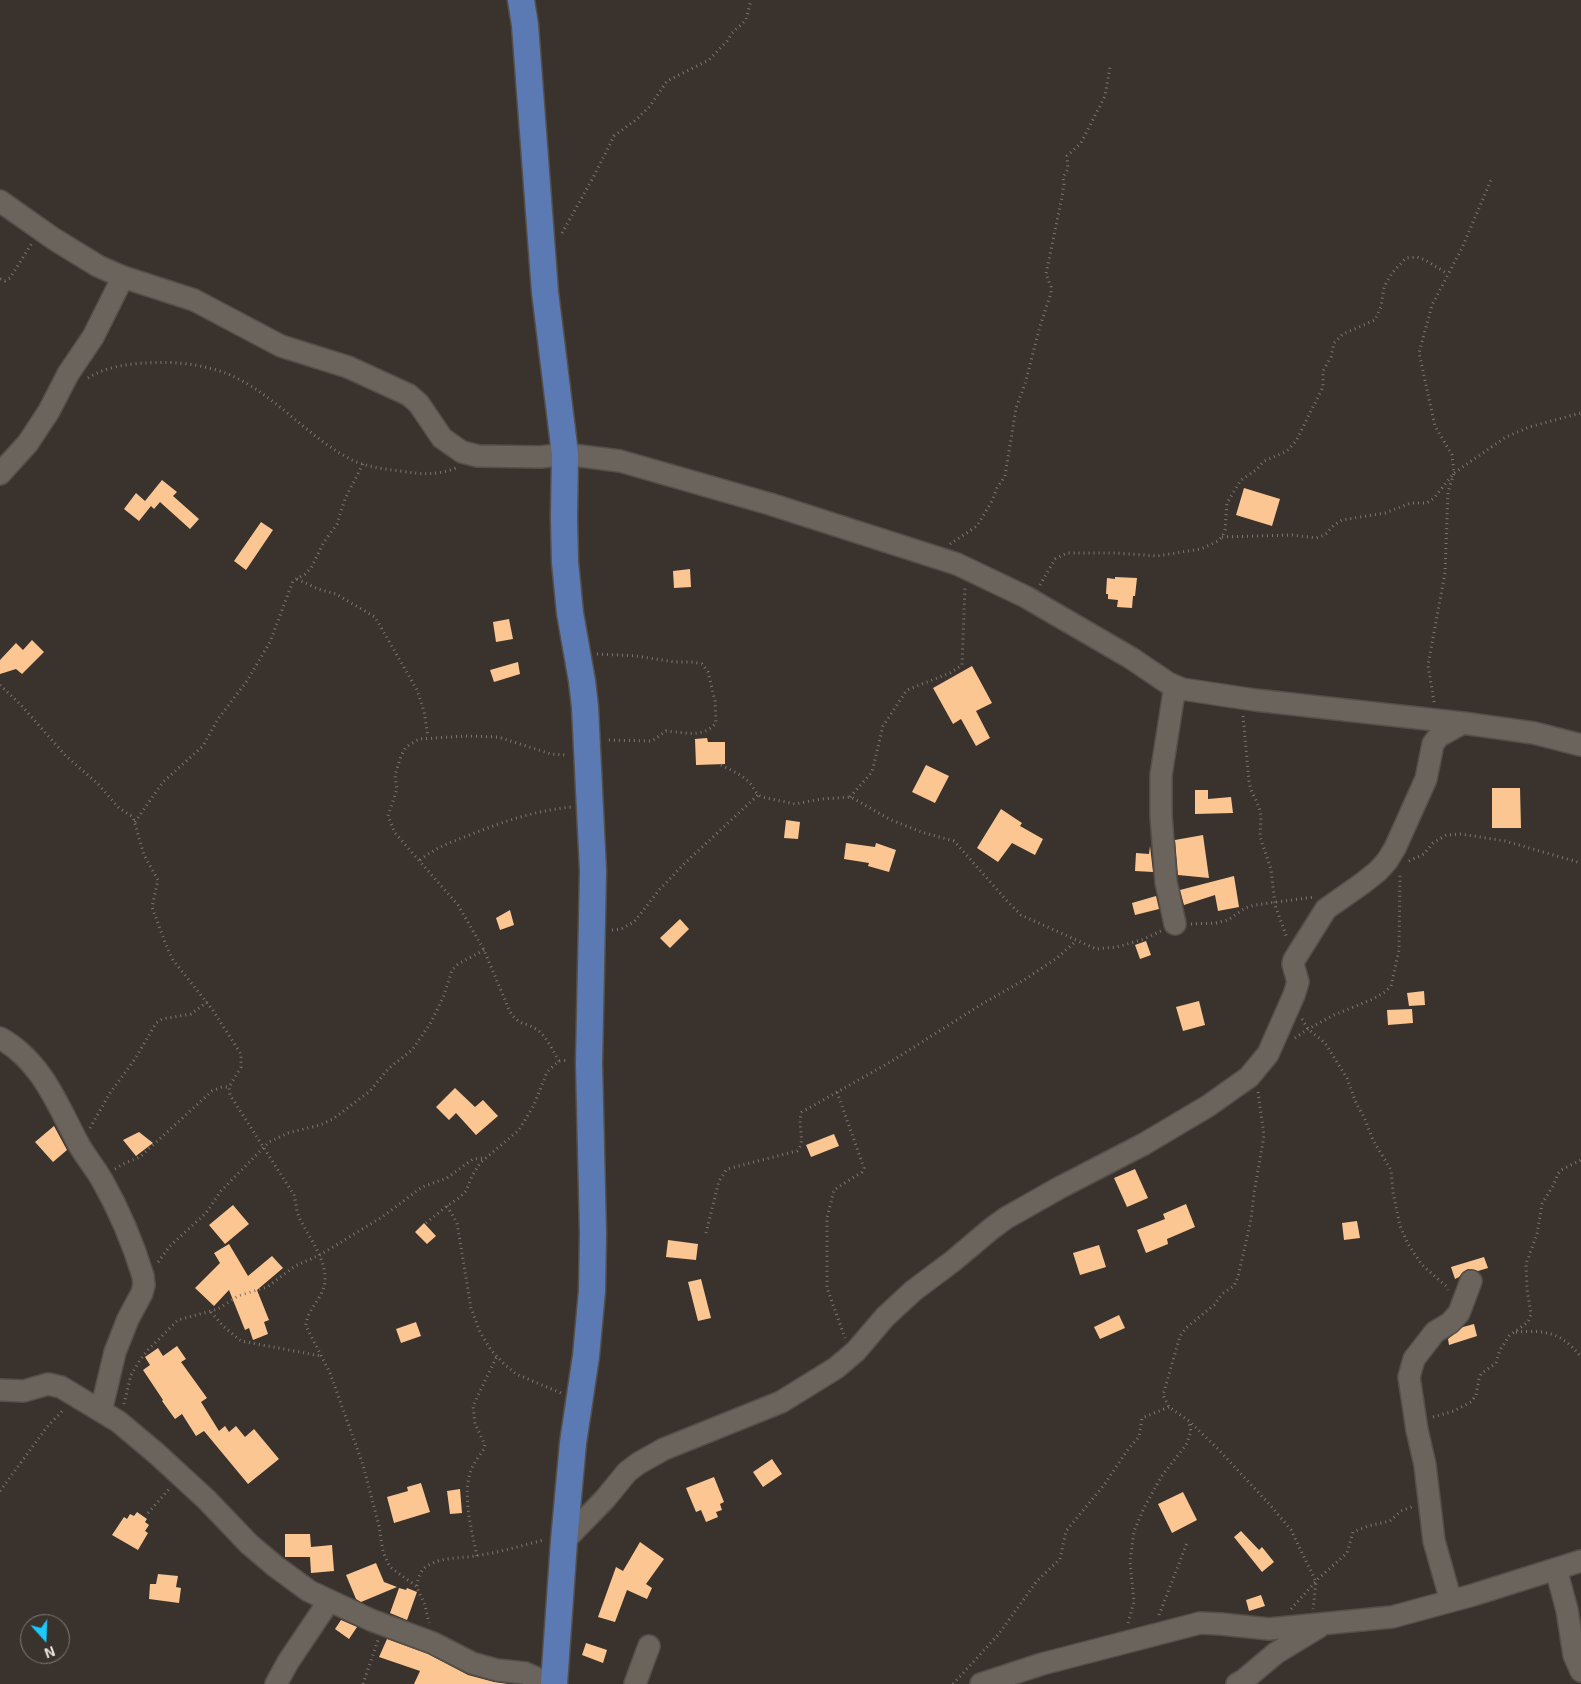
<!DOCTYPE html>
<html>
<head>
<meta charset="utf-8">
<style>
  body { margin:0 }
  #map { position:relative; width:1581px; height:1684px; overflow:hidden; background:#3a332d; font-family:"Exo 2",sans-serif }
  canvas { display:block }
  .north { position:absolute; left:20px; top:1614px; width:50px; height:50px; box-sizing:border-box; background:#3a332d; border:1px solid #807a75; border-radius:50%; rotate:160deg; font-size:14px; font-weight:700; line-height:20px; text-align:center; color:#e9e4e0 }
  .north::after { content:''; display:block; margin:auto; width:18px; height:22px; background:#1acafc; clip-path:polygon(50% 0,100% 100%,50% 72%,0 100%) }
</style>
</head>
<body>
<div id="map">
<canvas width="1581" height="1684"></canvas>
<div class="north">N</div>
</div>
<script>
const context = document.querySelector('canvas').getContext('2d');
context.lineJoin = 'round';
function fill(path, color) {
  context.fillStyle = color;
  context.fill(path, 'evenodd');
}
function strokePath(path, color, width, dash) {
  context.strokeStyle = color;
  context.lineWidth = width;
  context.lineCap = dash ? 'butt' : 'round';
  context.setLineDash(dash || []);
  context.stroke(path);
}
fill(new Path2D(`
  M162 480 177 492 173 496 199 519 190 529 160 502 154 509 151 506 139 521 124 509 136 493 145 501Z
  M1244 488 1280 499 1272 526 1236 515Z
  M261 522 273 530 246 570 234 561Z
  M690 569 691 587 674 588 673 571Z
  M1115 577 1137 578 1135 596H1133L1132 608 1117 607 1118 600 1108 599V594H1106L1107 578 1115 579Z
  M509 619 513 639 496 642 493 622Z
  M32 640 44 652 22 674 16 669 0 674V660L16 643 23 650Z
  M518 662 520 674 494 682 490 670Z
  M972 666 992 703 976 711 990 738 976 746 961 719 953 724 933 688Z
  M707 738 708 742H725V764L696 765 695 739Z
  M926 765 949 776 935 803 912 792Z
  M1492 788H1520L1521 828H1492Z
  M1195 790H1208V799L1231 797 1233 813 1195 814Z
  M1001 809 1022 823 1020 826 1043 839 1035 855 1012 843 998 862 977 848Z
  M786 820 800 822 798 839 784 838Z
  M1203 835 1209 878 1178 875 1175 840Z
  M846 843 875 847 876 843 896 850 889 872 868 866 869 863 844 859Z
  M1150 846 1153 872 1135 871 1136 853 1149 854Z
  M1234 876 1239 907 1218 911 1215 895 1184 905 1180 890Z
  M1156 896 1159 909 1135 915 1132 903Z
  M510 910 514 925 500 930 496 918Z
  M680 919 689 929 670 948 660 938Z
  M1146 941 1151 955 1140 959 1135 945Z
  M1424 991 1425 1005 1409 1006 1407 993Z
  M1199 1001 1205 1025 1183 1031 1176 1007Z
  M1412 1009 1413 1023 1388 1025 1387 1010Z
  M455 1088 475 1107 483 1100 498 1116 476 1135 456 1113 449 1120 436 1107Z
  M54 1126 67 1150 53 1162 35 1142Z
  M139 1132 153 1143 136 1156 123 1140Z
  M834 1134 839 1146 811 1157 806 1145Z
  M1135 1169 1148 1198 1127 1207 1114 1178Z
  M1186 1204 1195 1227 1167 1239 1168 1244 1146 1253 1137 1230 1165 1219 1163 1214Z
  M233 1205 249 1224 225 1244 209 1225Z
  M1357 1221 1360 1238 1344 1240 1342 1223Z
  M424 1223 436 1236 427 1244 415 1232Z
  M668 1240 698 1244 696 1260 666 1257Z
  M229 1244 248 1276 272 1256 283 1268 257 1290 269 1320 264 1322 268 1334 253 1340 249 1328 245 1330 229 1290 214 1306 195 1288 220 1263 214 1253Z
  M1099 1245 1106 1267 1080 1275 1073 1253Z
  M1484 1257 1488 1268 1478 1271 1468 1269 1463 1272 1459 1277 1455 1279 1451 1267Z
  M701 1279 711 1318 698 1321 688 1282Z
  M1119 1315 1125 1328 1100 1339 1094 1327Z
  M416 1322 421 1336 401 1343 396 1329Z
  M1474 1324 1477 1336 1449 1345 1448 1339 1463 1327Z
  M177 1346 186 1359 181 1362 207 1398 201 1402 219 1431 225 1426 229 1432 236 1426 245 1437 254 1429 279 1459 248 1484 204 1431 196 1436 182 1414 175 1419 162 1401 163 1400 143 1370 150 1365 145 1357 158 1348 163 1356Z
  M772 1459 782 1474 763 1487 753 1472Z
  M714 1477 724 1502 720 1504 722 1510 716 1512 718 1517 706 1522 701 1510 696 1512 686 1488Z
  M421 1483 430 1512 394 1523 387 1497 408 1491 407 1487Z
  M460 1489 462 1513 450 1514 447 1491Z
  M1183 1492 1197 1520 1172 1533 1158 1504Z
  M137 1512 147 1519 145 1522 149 1525 145 1531 148 1533 138 1550 112 1535 124 1517 127 1519 130 1514 134 1516Z
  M1241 1531 1259 1550 1262 1547 1274 1562 1262 1572 1234 1537Z
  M285 1534H310L311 1547 332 1545 334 1571 311 1573 310 1557H285Z
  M640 1542 664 1559 646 1584 652 1588 647 1599 627 1590 615 1622 598 1617 616 1567 623 1571Z
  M376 1563 384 1582 397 1587 361 1602 356 1599 346 1575Z
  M158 1574 178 1576 176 1587 181 1588 179 1603 149 1599 150 1584H156Z
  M399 1588 406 1590 407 1588 417 1592 407 1620 390 1613Z
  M1261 1595 1265 1606 1249 1611 1246 1600Z
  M341 1620 357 1627 349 1639 335 1629Z
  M387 1639 428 1654 468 1675 494 1682 508 1684H414L420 1671 379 1657Z
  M586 1643 607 1650 603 1663 582 1655Z`), '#fcc692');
const minor = new Path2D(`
  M0 201 54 239 98 266 123 277 194 300 281 346 348 367 409 395 419 404 442 438 462 452 478 456 541 457 565 454 620 461 770 504 957 564 1026 597 1131 658 1168 683 1182 689 1255 700 1463 723 1534 733 1581 745
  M0 474 28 443 49 411 68 374 93 337 123 277
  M1175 686 1161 775V815L1166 882 1175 924
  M0 1038C42 1061 58 1106 79 1145 86 1157 95 1168 102 1180 119 1210 133 1243 143 1276L144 1285 142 1293 128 1319 115 1352 101 1411
  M0 1390 24 1391 48 1384 61 1387 119 1422 157 1454 207 1500 249 1544 275 1566 309 1591 371 1620 433 1643 472 1663 497 1670 525 1673 550 1684
  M564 1541 605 1499 627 1472 639 1463 664 1449 781 1402 836 1368 856 1351 885 1317 913 1291 953 1261 991 1229 1006 1218 1059 1188 1144 1144 1208 1106 1249 1077 1268 1054 1294 995 1298 982 1293 964 1294 960 1326 909 1363 883 1378 871 1387 861 1395 848 1426 779 1433 744 1439 736 1463 723
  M1556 1569 1567 1610 1574 1655 1581 1671
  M1451 1601 1434 1541 1425 1465 1417 1430 1409 1377 1414 1359 1435 1332 1450 1323 1459 1313 1471 1281
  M276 1684 288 1662 329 1601
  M635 1684 649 1646
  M981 1684 1042 1664 1200 1623 1221 1624 1269 1629 1392 1617 1473 1595 1581 1561
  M1237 1684 1244 1680 1276 1653 1319 1627`);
const major = new Path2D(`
  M521 0 525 25 545 292 565 454 564 518 565 562 570 613 582 681 585 707 593 871 589 1063 593 1234 592 1291 586 1356 573 1443 564 1541 554 1684`);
strokePath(minor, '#554f4a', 24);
strokePath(major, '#554f4a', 29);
strokePath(new Path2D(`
  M562 233 593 178 614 136 637 119 650 106 667 81 709 60 727 41 732 33 746 20 751 0
  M0 279 5 281 10 278 32 243
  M88 378C105 367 127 364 146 363 174 361 202 364 228 374 275 394 307 437 352 460 367 467 384 469 400 471 420 474 436 476 456 468
  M1222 537 1292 535 1316 538 1325 535 1334 525 1342 520 1385 513 1411 503H1427L1434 498 1454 473 1506 437 1529 427 1581 413
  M950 544 977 526 992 501 997 488 1005 476 1016 408 1025 384 1040 326 1051 293V287L1046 274 1062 197 1064 184 1063 177 1068 169 1067 156 1081 143 1105 96 1110 67
  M297 579 318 589 336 594 375 617 417 690 424 711 428 737
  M1040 585 1055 559 1067 553H1115L1157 556 1201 549 1218 541 1222 537 1225 530 1227 503 1241 480 1256 470 1264 461 1287 451 1296 441 1323 387V371L1331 357 1334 343 1343 334 1375 320 1381 307 1384 287 1392 273 1406 258 1417 257 1425 260 1448 274
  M597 654 636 656 675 662H693L702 664 708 672 715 701 716 723C702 739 684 732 666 731L652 741 607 740
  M0 685 20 704 66 756 98 784 119 808 133 817 144 855 158 880 152 907 166 945 173 960 212 1009 241 1054V1067L229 1087 230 1095 294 1195C296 1202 296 1210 299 1217 308 1237 326 1257 325 1281 324 1298 306 1310 306 1326L330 1373 363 1465 379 1526 383 1552 390 1567 416 1586 425 1605 429 1623
  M1434 702 1428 665 1445 573 1448 492 1454 473 1452 455 1435 426 1419 353 1432 305 1462 248 1491 180
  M1243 716 1249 781 1251 790 1259 807 1261 816 1260 837 1271 869 1275 905 1287 938
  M721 765C730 770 741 774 749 782 754 787 755 794 762 797L795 804 821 799 851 797 889 819 921 832 954 841 1008 902 1021 915 1096 949 1117 947 1144 939 1161 931
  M850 797 872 772 883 726 907 690 950 673 962 665 965 587
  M135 822 163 782 203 746 218 719 247 681 270 642 293 581 305 574 311 568 324 542 337 524 345 499 363 464
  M420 860C435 848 449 843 467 836 502 822 533 811 571 807
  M1409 861 1424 854 1433 843 1446 835 1461 834 1505 841 1581 863
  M1191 924 1216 923 1228 920 1245 908 1255 905 1314 897
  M612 930 621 929 634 922 660 889 684 864 758 795
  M1302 1019 1308 1029 1325 1043 1347 1078 1356 1103 1364 1117 1373 1140 1391 1170 1393 1192 1400 1226 1408 1244 1422 1265 1446 1286 1448 1290
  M1295 1038 1308 1029 1334 1015 1373 999 1385 992 1391 986 1399 950 1400 874
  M559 1061C553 1051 546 1035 536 1029 523 1021 521 1027 510 1012L484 950 458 905 395 833 388 816 397 789 395 775 401 756 406 747 419 739 466 736 498 737 551 754 568 755
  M837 1092 864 1168 862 1172 834 1190 827 1218V1288L845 1338
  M1258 1092 1264 1136 1254 1193 1251 1220 1238 1277 1234 1286 1222 1294 1214 1305 1186 1328 1180 1336 1163 1395 1169 1407 1189 1421 1218 1449 1271 1506 1291 1530 1316 1582 1313 1609
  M90 1128 110 1093 135 1059 156 1023 162 1019 191 1014 207 1002
  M115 1169 123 1164 140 1157 212 1091 222 1087H229
  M447 1206 457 1223 471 1308 480 1332 491 1350 504 1364 516 1374 561 1393
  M426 1223 447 1206 459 1198 466 1191 472 1176 480 1163 519 1130 534 1105 547 1072 559 1061 569 1060
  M706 1233 719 1181 727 1169 797 1151C807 1141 796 1124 802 1112L892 1061 982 1004 1024 980 1057 958 1076 941
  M158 1262 170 1246 206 1213 221 1191 269 1142 288 1133 320 1125 333 1119 370 1091 388 1069 412 1050 430 1024 443 998 452 970 458 964 484 950
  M211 1312 223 1326 241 1341 321 1356
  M1516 1332C1546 1330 1561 1332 1581 1357
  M124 1404 131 1375 140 1360 148 1350 178 1320 218 1309 238 1296 267 1287 295 1266 320 1255 382 1217 422 1187 447 1178 473 1159 486 1158
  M1433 1417 1454 1411 1471 1402 1476 1395 1479 1379 1481 1374 1496 1363 1500 1350 1509 1336 1528 1322 1531 1314 1527 1289 1526 1264 1537 1234 1542 1204 1554 1184 1558 1174 1561 1170 1581 1160
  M0 1491 47 1427 63 1410
  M148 1513 170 1488
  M477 1556C472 1531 461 1493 472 1468 475 1461 480 1455 484 1449L485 1445 475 1424 473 1406 497 1356
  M417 1586C418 1578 420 1571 427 1566 443 1556 462 1559 480 1555 502 1552 523 1545 544 1540
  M1291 1609 1318 1579 1347 1553 1353 1532 1368 1526 1390 1521 1401 1511 1414 1506
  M1159 1615 1187 1543
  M1128 1623 1134 1602 1130 1562 1134 1531 1144 1508 1161 1477 1186 1445 1191 1432 1189 1422
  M363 1684 378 1640
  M953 1684 998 1635 1037 1581 1060 1559 1066 1531 1104 1485 1129 1448 1139 1437 1142 1418 1169 1407`), '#7c7570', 3, [1, 4]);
strokePath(minor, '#6b645d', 21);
strokePath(major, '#5b7ab3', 26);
</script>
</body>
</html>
